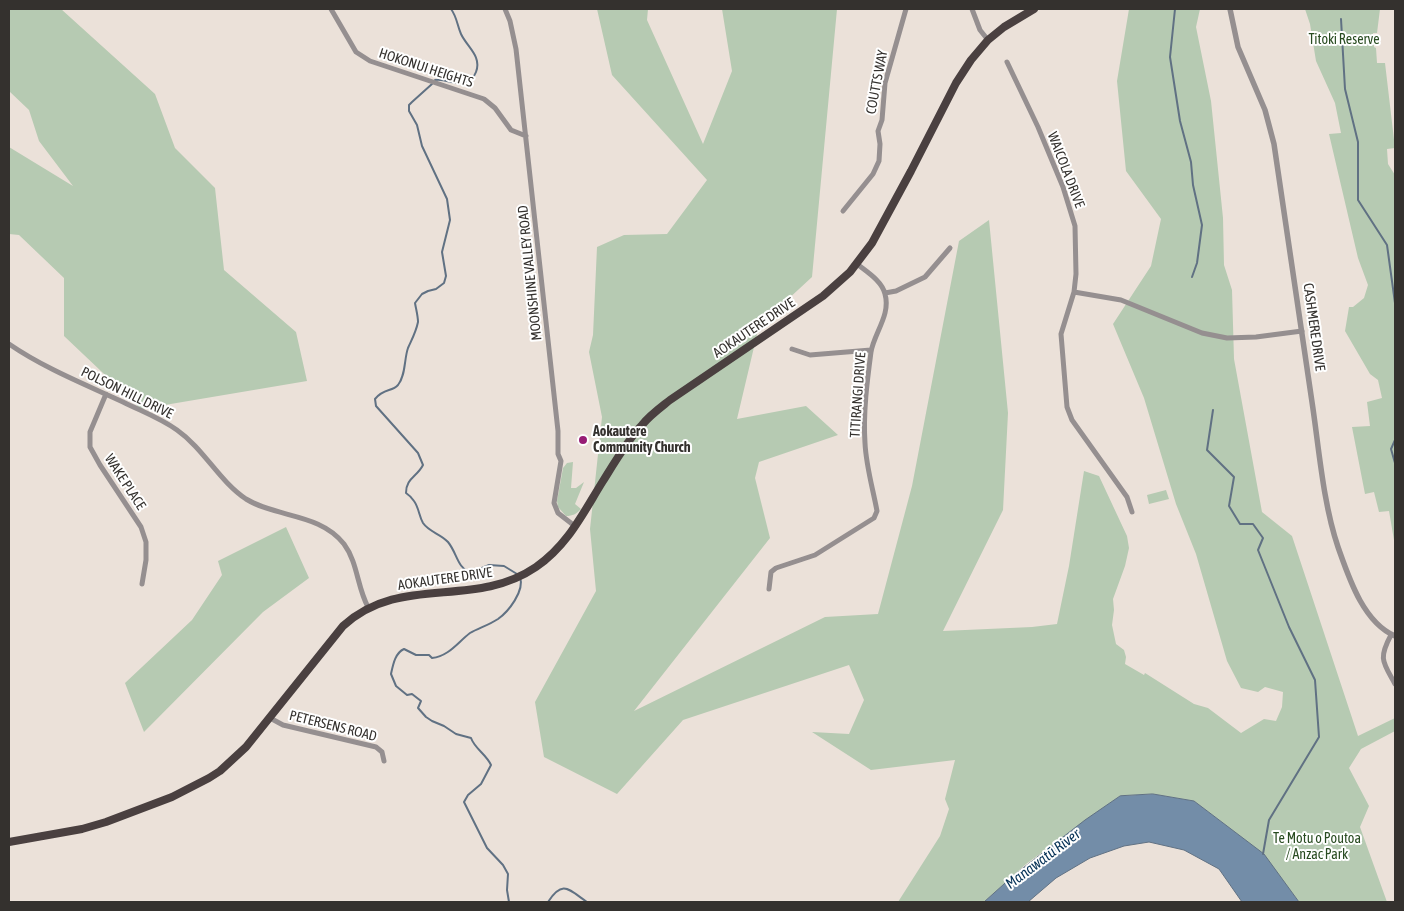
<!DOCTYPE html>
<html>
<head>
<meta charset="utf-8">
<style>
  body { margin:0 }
  #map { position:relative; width:1404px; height:911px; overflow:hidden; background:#ebe1d9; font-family:"Asap Condensed",sans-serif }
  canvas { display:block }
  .frame { position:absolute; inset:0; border:10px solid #34312e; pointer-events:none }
</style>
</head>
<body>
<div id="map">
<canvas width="1404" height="911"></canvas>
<div class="frame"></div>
</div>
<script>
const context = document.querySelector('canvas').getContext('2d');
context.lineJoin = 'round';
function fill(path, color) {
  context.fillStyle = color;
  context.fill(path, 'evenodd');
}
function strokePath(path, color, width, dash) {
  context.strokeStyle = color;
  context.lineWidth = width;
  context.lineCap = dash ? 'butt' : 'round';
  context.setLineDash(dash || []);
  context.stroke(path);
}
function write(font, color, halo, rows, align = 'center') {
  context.font = font + ' "Asap Condensed",sans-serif';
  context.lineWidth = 4;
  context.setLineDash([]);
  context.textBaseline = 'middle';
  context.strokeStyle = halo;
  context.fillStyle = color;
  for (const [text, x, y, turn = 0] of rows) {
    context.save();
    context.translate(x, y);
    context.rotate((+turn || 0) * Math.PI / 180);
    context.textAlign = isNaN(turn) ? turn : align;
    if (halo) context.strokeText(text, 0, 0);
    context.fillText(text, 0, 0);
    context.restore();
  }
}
fill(new Path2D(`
  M9 9H61L155 94 175 148 215 188 224 270 296 332 307 381 141 409 64 336V278L19 235 9 234V147L73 186 39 141 29 110 9 91Z
  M597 9H648L647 20 703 144 732 71 722 9H837L812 277 759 326 737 419 806 406 838 435 759 462 755 478 770 538 634 711 825 617 878 614 912 486 959 241 989 220 1008 413 1003 510 943 631 1032 627 1057 624 1069 566 1084 471 1099 476 1127 536 1129 548 1125 566 1113 599 1114 610 1112 625 1116 644 1124 650 1126 657 1125 664 1144 675 1145 673 1194 704 1208 708 1241 733 1264 719 1276 721 1282 707 1283 692 1265 687 1258 692 1241 688 1227 661 1196 554 1176 504 1144 398 1113 324 1151 266 1161 219 1126 171 1117 81 1129 9H1200L1196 27 1211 101 1223 218 1224 265 1232 290 1234 359 1262 512 1292 536 1358 736 1395 718V731L1361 749 1349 768 1369 806 1360 827 1387 902H1299L1263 854 1194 801 1153 794 1120 796 1026 864 984 902H898L940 836 949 809 945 799 955 760 871 770 812 732 849 734 864 700 849 665 683 720 617 794 544 757 535 702 596 591 590 529 602 417 589 352 593 335 597 247 624 235 667 234 707 180 612 75Z
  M1305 9H1380L1377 33H1373L1374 47 1376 48 1377 63H1385L1395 148 1387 149 1388 164 1395 175V546L1389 511 1379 512 1374 492 1365 494 1352 427 1370 426 1367 402 1382 398 1378 380 1370 374 1345 331 1349 307H1353L1364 298 1368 285 1358 258 1329 134 1341 133 1335 103 1316 61 1310 24Z
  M573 462 571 488H576L584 482 575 504 581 509C576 514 573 516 566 516L558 507 557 501 563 468 567 463Z
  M1166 490 1169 499 1149 504 1147 495Z
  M286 527 309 578 263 612 144 732 125 683 192 620 222 575 218 561Z`), '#b6cab2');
const water = new Path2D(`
  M1153 794 1194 801 1264 854 1299 902H1242L1219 869 1184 850 1149 842 1124 846 1090 858 1056 878 1028 902H984L1014 875 1085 820 1120 796Z`);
fill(water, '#738da8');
strokePath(water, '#607183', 1);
strokePath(new Path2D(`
  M1175 9 1170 57 1180 121 1191 162 1193 185 1202 225 1197 263 1192 277
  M1341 19 1345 89 1358 142V200L1387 245 1395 303
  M435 80C446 78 455 86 466 82 471 81 474 77 476 72 482 56 467 47 461 34 457 25 457 17 451 9
  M432 84 412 102 409 105V111L417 125 422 146 447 199 450 220 442 252 446 276 444 283 436 289 428 291 422 294 415 303C416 309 418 316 418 322 416 332 412 339 408 348 404 359 406 375 398 385 392 392 384 388 375 399L376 406 418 453 423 465C417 477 406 478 406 493 409 495 412 498 414 501 419 508 419 516 423 523 429 532 441 534 448 542 457 553 457 567 470 573L489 565 504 566 517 574
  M1213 410 1207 450 1234 477 1229 506 1240 524H1253L1263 538 1258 550 1289 627 1315 680 1319 737 1269 820 1263 854
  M1395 440 1391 449 1395 463
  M509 902 507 890 508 874 503 865 487 848 464 802 468 795 481 784 491 765C486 754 475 749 471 738L456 734 444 726 432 721 426 717 418 708 421 701 412 694 407 695 396 686 391 674C393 665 395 653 404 649L416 655H429L432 658C449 656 457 643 470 633 479 628 489 625 498 619 508 612 525 591 520 577
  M548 902C563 879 569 890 587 902`), '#607183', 2);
strokePath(new Path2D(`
  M331 9 356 52 370 61 484 99 495 108 511 130 526 136
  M505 9 510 21 516 49 558 431V454L561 461 554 503 558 513 576 527
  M972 9 980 30 988 40
  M1007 62 1038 127 1063 187 1075 226 1076 274 1074 292 1061 334 1067 407 1072 420 1127 497 1132 512
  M843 211 873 174 879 161 880 144 878 131 882 120 885 83 906 9
  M1074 292 1121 300 1202 333 1227 338 1256 337 1302 331
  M885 293 896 291 925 277 950 248
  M9 344C44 368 84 384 123 402 141 411 160 418 177 430 204 449 219 481 246 499 277 518 320 513 344 544 358 563 357 587 368 607
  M792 349 810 355 871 350
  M106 394 90 432V447L100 465 141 527 146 542V560L142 584
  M769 589 771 572 776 568 815 555 874 518 877 511C873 489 866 466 865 443 863 413 867 382 871 352 874 333 891 315 885 294 882 281 867 272 857 264
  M1391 635C1378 659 1383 662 1395 684
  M270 718 283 725 376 747 382 752 384 761`), '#958f90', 5);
strokePath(new Path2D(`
  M1230 9 1238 47 1265 110 1274 144C1287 230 1300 316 1312 402 1319 448 1323 503 1338 547 1349 578 1363 622 1395 636`), '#958f90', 5.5);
strokePath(new Path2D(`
  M9 842 82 829 106 822 172 797 209 778 220 771 246 747 343 626C401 573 473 610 536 567 568 545 583 513 603 481 613 465 629 438 642 425 650 415 660 408 670 400L823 296 850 272 872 243 911 171 956 83 971 60 988 40 1004 27 1034 9`), '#4a4040', 8);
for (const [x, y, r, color] of [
  [583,440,5,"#971c75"]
]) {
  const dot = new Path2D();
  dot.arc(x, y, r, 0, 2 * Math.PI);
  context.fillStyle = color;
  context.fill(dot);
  strokePath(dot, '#fff', 2);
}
write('14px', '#284b20', '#fff', [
  ["Titoki Reserve",1344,40],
  ["Te Motu o Poutoa",1317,839],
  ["/ Anzac Park",1317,855]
]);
write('14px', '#34312e', '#fff', [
  ["HOKONUI HEIGHTS",426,68,18],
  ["COUTTS WAY",877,82,-79],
  ["WAICOLA DRIVE",1066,170,69],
  ["MOONSHINE VALLEY ROAD",530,273,-96],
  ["CASHMERE DRIVE",1314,327,82],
  ["AOKAUTERE DRIVE",754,328,-34],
  ["POLSON HILL DRIVE",127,393,26],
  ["TITIRANGI DRIVE",858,395,-86],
  ["WAKE PLACE",125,482,57],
  ["AOKAUTERE DRIVE",445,579,-8],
  ["PETERSENS ROAD",333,726,14]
]);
write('bold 14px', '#34312e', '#fff', [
  ["Aokautere",593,432],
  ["Community Church",593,448]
], 'left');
write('italic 15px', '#053156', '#fff', [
  ["Manawatū River",1043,859,-37]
]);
</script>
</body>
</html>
